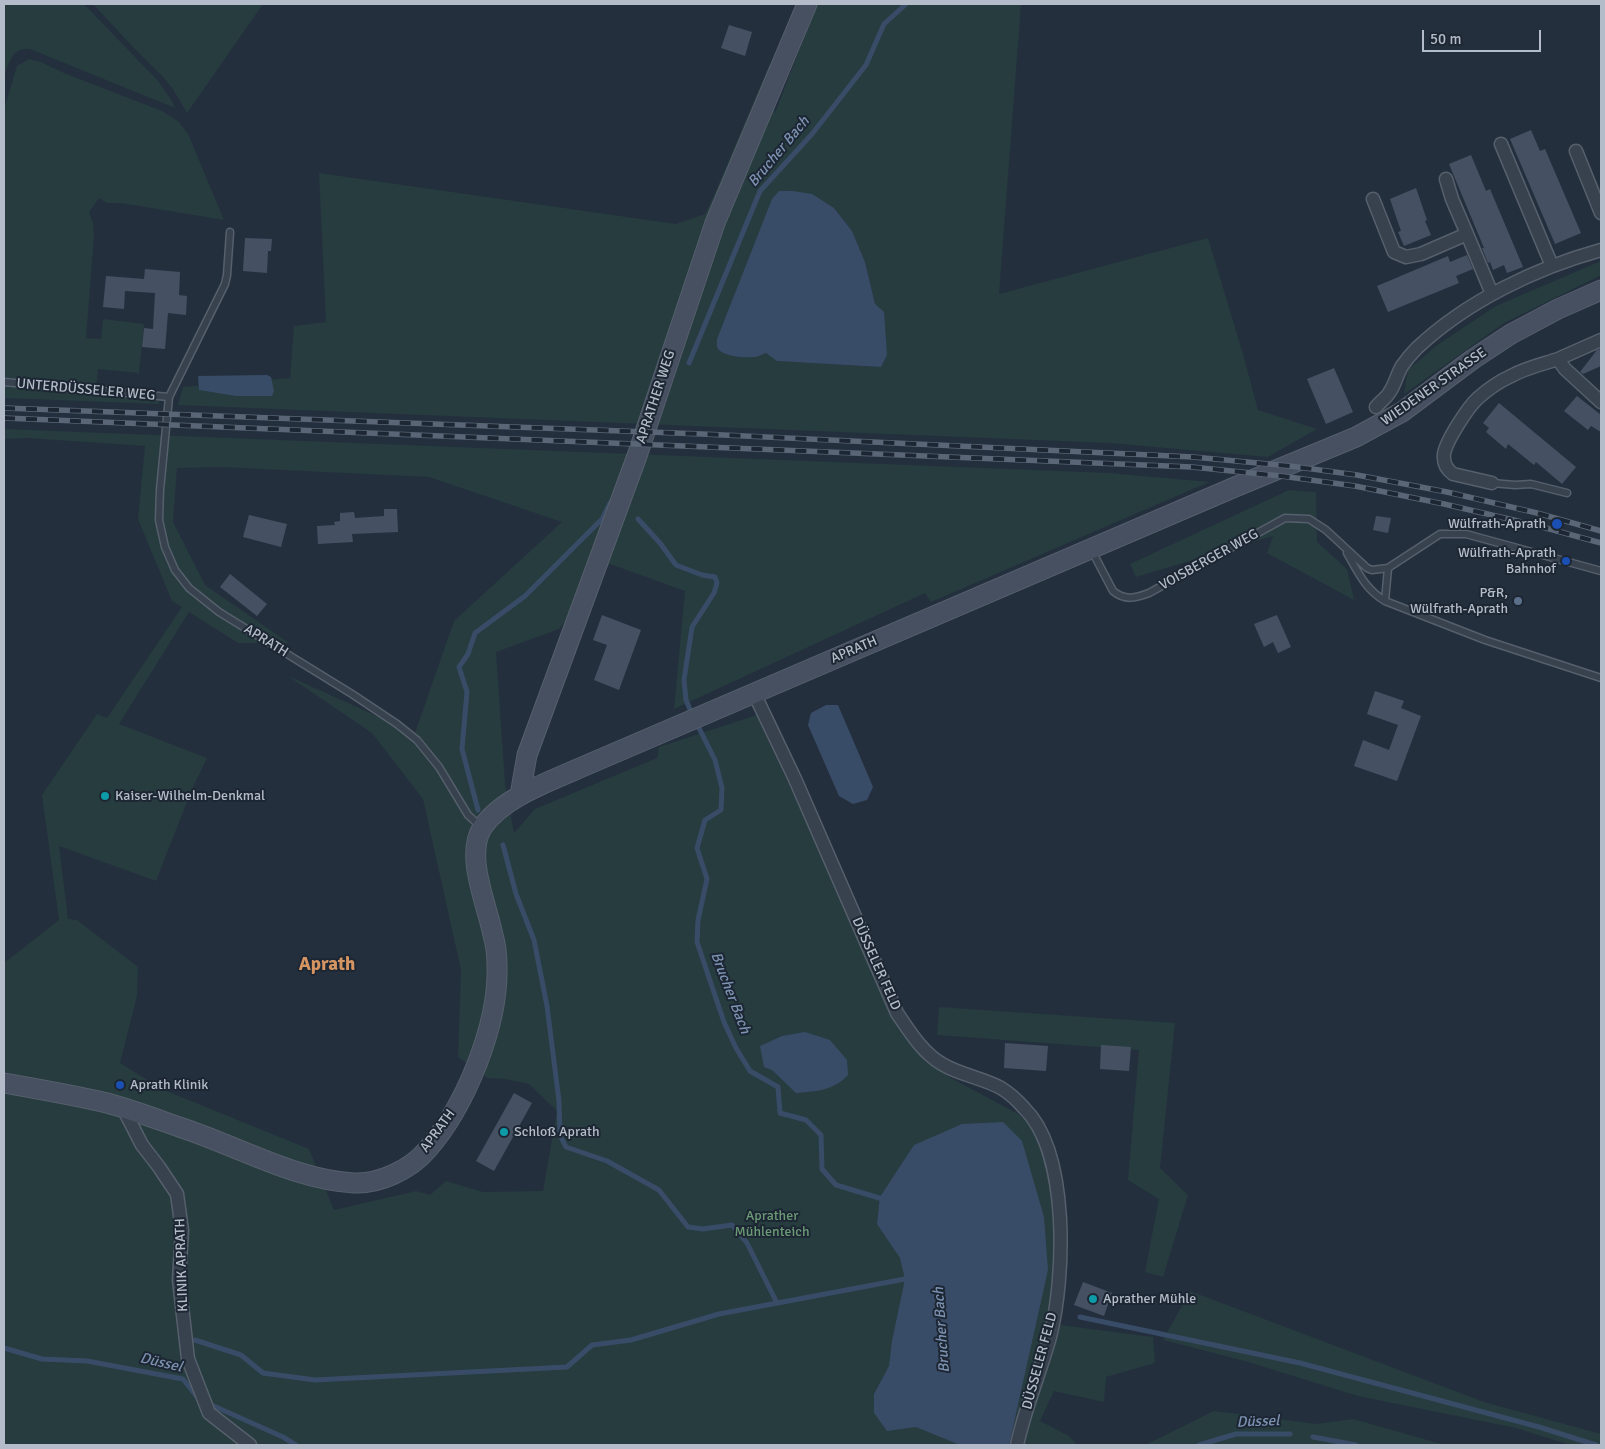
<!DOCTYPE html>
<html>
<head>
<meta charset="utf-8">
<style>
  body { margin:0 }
  #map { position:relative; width:1605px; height:1449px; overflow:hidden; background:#242f3e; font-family:Signika,sans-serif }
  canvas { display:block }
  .frame { position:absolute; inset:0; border:5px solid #b4bcc9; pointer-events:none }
  .scale { position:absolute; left:1422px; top:30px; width:119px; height:22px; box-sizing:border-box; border:2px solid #b4bcc9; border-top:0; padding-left:6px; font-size:15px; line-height:18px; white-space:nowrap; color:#b4bcc9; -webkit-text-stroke:4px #1d2633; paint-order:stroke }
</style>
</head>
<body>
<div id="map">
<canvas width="1605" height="1449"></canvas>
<div class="frame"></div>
<div class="scale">50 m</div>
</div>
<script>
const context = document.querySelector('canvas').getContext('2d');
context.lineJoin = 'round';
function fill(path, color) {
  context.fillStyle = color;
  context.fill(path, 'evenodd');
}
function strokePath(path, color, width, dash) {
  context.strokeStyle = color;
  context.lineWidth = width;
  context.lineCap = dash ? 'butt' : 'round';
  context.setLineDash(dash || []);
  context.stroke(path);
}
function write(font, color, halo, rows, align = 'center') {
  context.font = font + ' Signika,sans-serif';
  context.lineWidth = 4;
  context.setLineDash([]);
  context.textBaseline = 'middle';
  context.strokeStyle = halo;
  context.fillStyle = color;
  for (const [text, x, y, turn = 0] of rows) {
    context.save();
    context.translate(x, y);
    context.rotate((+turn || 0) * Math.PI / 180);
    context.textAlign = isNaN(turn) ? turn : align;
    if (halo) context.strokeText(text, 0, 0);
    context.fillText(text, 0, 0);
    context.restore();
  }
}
fill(new Path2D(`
  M4 4H84L159 82 172 101 175 108 30 49C13 46 8 64 4 77Z
  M93 4H263L187 113 173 89 163 77 131 45Z
  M817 4H1021L999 294 1208 238 1243 354 1258 410 1317 429 1268 457 1110 443 178 405 183 387 290 378 294 326 326 322 319 173 676 224 705 214 715 193 770 63 775 113ZM834 208 852 231 865 262 887 355 881 367 778 361 766 353C750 355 733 359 719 350Z
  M29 59 41 62 64 73 162 111 179 122 188 134 224 220 121 203H107L99 198 89 212 93 223 94 236 86 338 101 339 103 319 144 324 139 373 98 369 96 387 4 379V109L17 66Z
  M1601 261V275L1504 323 1404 394 1408 370 1436 346 1496 306Z
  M4 386 139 398 158 401 160 404 4 398Z
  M4 429 1109 473 1209 482 931 602 925 593 674 709 685 591 610 564 559 629 496 652 505 783 514 833 535 809 657 758 659 747 757 715 771 747 919 1052 951 1078 1020 1115 1041 1137 1061 1230 1052 1324 1153 1337 1155 1363 1106 1377 1104 1402 1054 1391 1040 1421 1069 1436 1077 1445H4V963L59 920 42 795 97 714 107 718 182 607 172 601 138 519 145 446 28 438 4 439ZM221 467 429 477 562 522 454 621 415 733 288 676 372 733 423 799 461 970 458 1057 487 1078 505 1079 529 1084 557 1111 543 1191 483 1192 446 1181 430 1195 416 1191 334 1210 309 1149 164 1090 120 1063 137 996 138 967 77 920 68 919 59 846 156 881 192 789 207 758 119 724 189 612 238 643H289L205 585 173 522 177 468Z
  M1289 490 1316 492 1317 542 1347 569 1354 600 1267 553 1273 536 1136 577 1130 564Z
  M939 1007 1175 1023 1160 1168 1188 1195 1163 1277 1145 1272 1159 1199 1128 1180 1139 1050 937 1035Z
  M1190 1291 1484 1402 1601 1434V1445H1570L1516 1428 1358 1396 1245 1361 1163 1340Z
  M1214 1411 1317 1424 1353 1419 1445 1445H1145Z`), '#263c3f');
fill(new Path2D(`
  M779 191H793L812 194 834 208 852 231 865 262 875 304 884 312 887 355 881 367 777 361 766 353C762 354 758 357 754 357 746 358 726 357 719 350 716 347 717 343 717 339L772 199Z
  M267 375 271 377 274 391 272 396H236L199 390 198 376Z
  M826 705H838L873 787 867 800 853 804 839 796 808 725 811 713Z
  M805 1032 830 1040 847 1060 848 1075C833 1091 817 1091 796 1093L772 1070 764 1067 760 1046 782 1036Z
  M1003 1122 1022 1141 1044 1217 1048 1270 1009 1445H960L916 1427 887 1431 874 1413V1394L889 1366 892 1341 905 1279 900 1258 877 1224 880 1197 914 1145 962 1124Z`), '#394c67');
strokePath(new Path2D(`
  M689 363 760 191 812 134 866 65 884 24 906 4
  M638 519 660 543 676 565 702 575 715 577 717 583 714 593 692 627 684 680 686 700 692 714
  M696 722 715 760 722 788 721 810 705 820 697 848 707 879 698 920 697 942 724 1022 736 1048 750 1071 778 1087 780 1113 806 1120 821 1135 822 1169 836 1185 886 1200
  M478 810 462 749 467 692 459 667 468 654 475 633 525 596 602 519 610 503
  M503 845 516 894 534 940 547 1006 559 1101 560 1135 566 1147 607 1161 659 1190 688 1227 703 1229 732 1225 747 1243 777 1303
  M1080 1317 1300 1363 1539 1427 1596 1445
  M195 1340 241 1355 263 1373 315 1380 567 1367 592 1345 631 1340 719 1314 905 1279 912 1281
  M4 1348 42 1359 87 1361 183 1379 198 1398
  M207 1403 283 1437 296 1445
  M1313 1437 1356 1445
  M1199 1445 1236 1434H1290`), '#394c67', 5);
fill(new Path2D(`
  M729 25 752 32 745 56 721 48Z
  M1531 130 1540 151 1545 149 1581 233 1555 244 1510 139Z
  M1471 155 1486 191 1490 189 1523 267 1507 273 1504 265 1493 270 1490 262 1488 263 1482 248H1484L1449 164Z
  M1416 188 1427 220 1425 221 1431 235 1404 246 1398 232 1401 231 1390 199Z
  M245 238 272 239 271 251H268L267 273 243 271Z
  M1467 255 1473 269 1456 276 1459 283 1388 312 1377 286 1448 256 1450 262Z
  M145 269 180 272 179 295 187 296 186 315 168 313 165 349 142 347 144 328 153 329 155 293 125 291 124 309 103 307 106 276 144 279Z
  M1601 349V366L1583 374 1580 372 1597 350Z
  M1334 368 1353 412 1326 424 1307 379Z
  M1577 396 1601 415V432L1591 426 1588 430 1564 411Z
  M1499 403 1576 467 1562 484 1536 462 1534 465 1529 461 1508 444 1506 449 1486 432 1489 428 1483 423Z
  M384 509H397L398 532 352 534 353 542 318 544 317 526 335 525 334 522 340 521V513L354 512 355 518 384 516Z
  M249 515 287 524 281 547 243 537Z
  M1376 516 1391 518 1388 533 1373 530Z
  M230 574 267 604 257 616 220 587Z
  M602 615 641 630 619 690 594 680 607 645 593 640Z
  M1277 615 1291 647 1278 653 1273 642 1264 647 1254 624Z
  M1375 691 1404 701 1401 708 1421 716 1397 781 1354 766 1363 740 1389 750 1398 725 1367 714Z
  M1005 1043 1048 1046 1046 1071 1004 1068Z
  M1101 1045 1131 1047 1129 1071 1100 1069Z
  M514 1093 532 1103 494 1171 476 1161Z
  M1083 1282 1112 1293 1104 1316 1074 1305Z`), '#455162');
const lane = new Path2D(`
  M230 232 227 275 225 284 169 397 160 490 159 520 165 547 175 570 189 588 219 612 352 694 397 724 417 740 439 767 468 815 480 826
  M4 382 169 397
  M1492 483 1515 485 1531 484 1567 493
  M1092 551 1113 591C1125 601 1136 598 1149 593L1285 518 1309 519 1326 530 1367 568 1372 570 1388 568 1440 534H1466L1601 571
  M1347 553C1358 572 1365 589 1385 601L1485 640 1601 678
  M1385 601 1388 568`);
const street = new Path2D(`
  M1501 144 1552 266
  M1576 151 1601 213
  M1446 179 1452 199 1467 234
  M1373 199 1394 252 1406 257 1421 254 1467 234 1492 294
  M1558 359 1601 340
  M1376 407C1380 402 1386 398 1389 393 1395 385 1397 374 1402 366 1406 360 1412 353 1417 348 1467 301 1536 268 1601 250
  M1492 483 1453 474C1446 469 1443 463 1444 454 1446 441 1468 407 1478 398 1487 390 1500 381 1511 376 1525 368 1543 364 1558 359L1565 369 1601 402
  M754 693 795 779 897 1013C910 1032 922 1052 942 1064 960 1075 983 1078 1001 1088 1009 1093 1018 1101 1024 1108 1070 1153 1065 1278 1050 1337 1040 1373 1025 1408 1017 1445
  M123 1108 142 1145 159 1167 177 1194 182 1230 179 1280 188 1359 209 1413 250 1445`);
const secondary = new Path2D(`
  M520 795 527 755 637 456 715 223 807 4
  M4 1083C38 1089 73 1095 107 1103 133 1110 159 1120 185 1129 239 1147 296 1180 354 1183 379 1184 410 1170 427 1150 465 1107 499 1025 497 966 497 956 496 945 493 935 487 904 465 857 482 828 501 798 551 781 582 767L1235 487 1356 437 1402 412 1473 359 1511 334 1558 309 1601 290`);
strokePath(lane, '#565f6c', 9);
strokePath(street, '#565f6c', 15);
strokePath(secondary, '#565f6c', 21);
strokePath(lane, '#38414e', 6);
strokePath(street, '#38414e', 12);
strokePath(secondary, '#465061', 19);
const rail = new Path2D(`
  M4 408 702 434 1193 457 1290 466 1357 475 1447 492 1537 513 1601 531
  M4 418 1192 467 1281 476 1355 486 1444 504 1535 525 1601 543`);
strokePath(rail, '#5a6575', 5.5);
strokePath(rail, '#1d2633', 4, [11]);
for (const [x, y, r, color] of [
  [1557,524,6,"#1a4fb4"],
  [1566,561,5,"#1a4fb4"],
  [1518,601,5,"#5c6f8a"],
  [105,796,5,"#0f9aa8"],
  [120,1085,5,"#1a4fb4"],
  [504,1132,5,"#0f9aa8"],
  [1093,1299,5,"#0f9aa8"]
]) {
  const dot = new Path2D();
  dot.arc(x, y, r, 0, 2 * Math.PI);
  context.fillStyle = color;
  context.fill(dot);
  strokePath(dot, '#1d2633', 2);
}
write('14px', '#b4bcc9', '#1d2633', [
  ["WIEDENER STRASSE",1434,387,-35],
  ["UNTERDÜSSELER WEG",86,390,5],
  ["APRATHER WEG",656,397,-72],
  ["VOISBERGER WEG",1209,560,-29],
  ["APRATH",266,641,32],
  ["APRATH",854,650,-23],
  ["DÜSSELER FELD",876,964,66],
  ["APRATH",438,1131,-54],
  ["KLINIK APRATH",182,1265,-92],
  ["DÜSSELER FELD",1040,1361,-75]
]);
write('14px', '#b4bcc9', '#1d2633', [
  ["Wülfrath-Aprath",1546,524,"right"],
  ["Wülfrath-Aprath",1556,553,"right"],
  ["Bahnhof",1556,569,"right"],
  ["P&R,",1508,593,"right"],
  ["Wülfrath-Aprath",1508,609,"right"],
  ["Kaiser-Wilhelm-Denkmal",115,796],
  ["Aprath Klinik",130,1085],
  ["Schloß Aprath",514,1132],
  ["Aprather Mühle",1103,1299]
], 'left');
write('14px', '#6b9a76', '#1d2633', [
  ["Aprather",772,1216],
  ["Mühlenteich",772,1232]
]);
write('italic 15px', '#7c92b1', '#1d2633', [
  ["Brucher Bach",779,152,-50],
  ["Brucher Bach",730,993,69],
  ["Brucher Bach",942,1330,-94],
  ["Düssel",161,1363,13],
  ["Düssel",1258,1422,-2]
]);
write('bold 19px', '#d59563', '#1d2633', [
  ["Aprath",327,965]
]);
</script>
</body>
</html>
